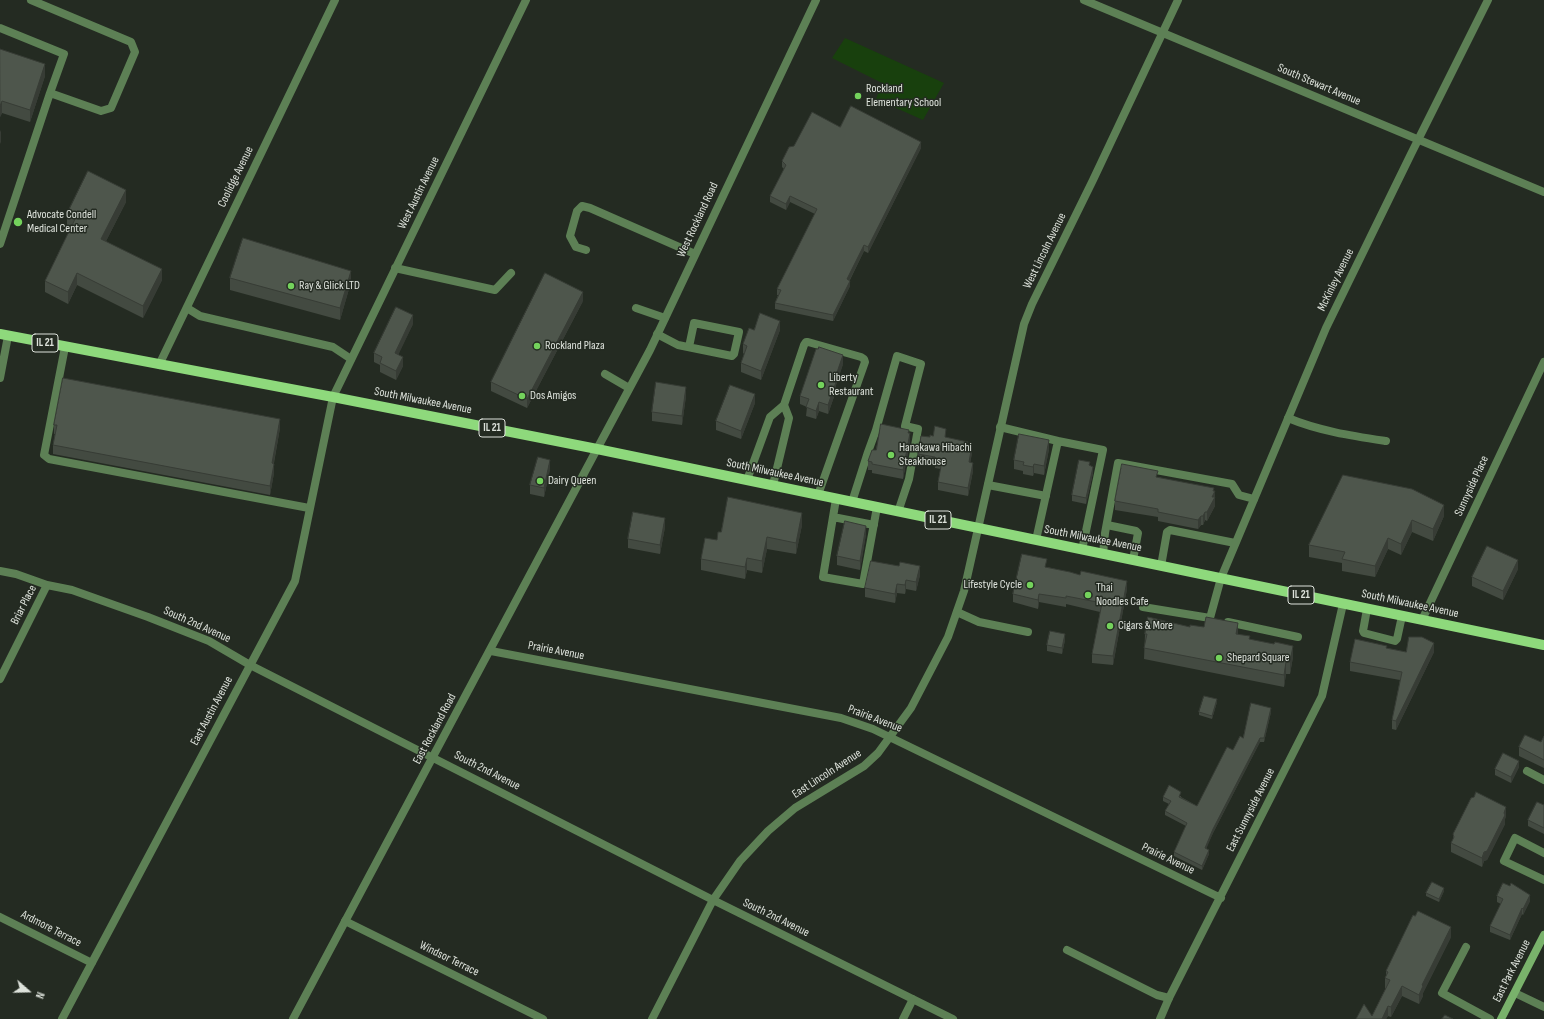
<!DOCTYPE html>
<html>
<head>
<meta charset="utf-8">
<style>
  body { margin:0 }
  #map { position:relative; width:1544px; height:1019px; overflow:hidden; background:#242b22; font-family:"Sofia Sans Condensed",sans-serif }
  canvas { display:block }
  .north { position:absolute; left:8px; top:971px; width:40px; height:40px; -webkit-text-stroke:3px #242b22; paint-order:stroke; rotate:110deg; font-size:11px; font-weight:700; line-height:16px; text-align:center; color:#dde2db }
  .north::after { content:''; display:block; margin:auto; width:14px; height:18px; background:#dde2db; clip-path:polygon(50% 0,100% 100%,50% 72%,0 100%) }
</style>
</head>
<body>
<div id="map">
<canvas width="1544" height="1019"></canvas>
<div class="north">N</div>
</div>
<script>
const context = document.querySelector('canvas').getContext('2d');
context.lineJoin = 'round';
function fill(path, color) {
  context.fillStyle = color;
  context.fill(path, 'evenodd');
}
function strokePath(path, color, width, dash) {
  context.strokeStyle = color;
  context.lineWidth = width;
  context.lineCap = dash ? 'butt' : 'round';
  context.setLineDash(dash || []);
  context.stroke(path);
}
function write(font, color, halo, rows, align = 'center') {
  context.font = font + ' "Sofia Sans Condensed",sans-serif';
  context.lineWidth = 3;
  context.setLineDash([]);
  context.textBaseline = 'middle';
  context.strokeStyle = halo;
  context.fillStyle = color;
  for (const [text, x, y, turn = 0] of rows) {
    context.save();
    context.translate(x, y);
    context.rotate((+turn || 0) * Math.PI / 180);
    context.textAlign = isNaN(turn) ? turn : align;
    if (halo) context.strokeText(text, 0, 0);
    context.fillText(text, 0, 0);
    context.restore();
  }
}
fill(new Path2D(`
  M845 38 944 83 923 120 876 99 882 83 832 58Z`), '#18400d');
strokePath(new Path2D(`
  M0 28 64 54 50 93
  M0 244 50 93 101 111 111 108 135 52 131 42 31 0
  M586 250 576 247 570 236 577 211 582 206 590 208 695 254
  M395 268 495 290 511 273
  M187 308 200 316 333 347 351 359
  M636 308 665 318
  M657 334 678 345 732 356 734 354 739 332 694 323 689 347
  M65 347 44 455 49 459 309 508
  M605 374 629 388
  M0 378 8 336
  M1288 418C1319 431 1353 436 1386 441
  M1000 427 1058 441 1036 540
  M1058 441 1103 450 1082 550
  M747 480 770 417 784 405 804 345 806 342H808L861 357 864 359 865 362 818 495
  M773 485 789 418 784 405
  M988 485 1046 496
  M836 499 833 517 874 525
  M852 502 868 452 876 430 897 356 921 364 905 426 918 429 909 479 898 512
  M833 517 823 577 863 584 877 507
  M1107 525 1136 531 1138 533 1133 560
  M1103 554 1105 533 1118 463 1232 484 1239 495 1254 499
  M1161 566 1167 532 1170 530 1235 543
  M1143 607 1210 618 1221 578
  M1367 609 1363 631 1364 633 1395 641 1397 639 1402 616
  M957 612 979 622 1028 632
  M1228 622 1298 637
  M1527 771 1544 780
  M1544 853 1515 838 1504 861 1544 880
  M1466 947 1442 993 1490 1019
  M1067 950 1157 995 1169 998
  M1515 993 1544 1007`), '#5d8055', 8);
strokePath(new Path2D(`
  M1084 0 1544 192
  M159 365 335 0
  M597 449 650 350 816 0
  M0 571 16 574 47 585 72 590 148 617 209 641 250 665 713 900 953 1019
  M1221 578 1326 328 1411 154 1488 0
  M1422 620 1544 362
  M491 651 841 718 873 729 1221 898
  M0 679 47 585
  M0 917 92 963
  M345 921 543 1019
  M62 1019 295 581 333 397 526 0
  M652 1019 713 900 740 861 768 831 795 808 864 766 878 753 911 708 948 637 964 591 1024 324 1032 304 1093 180 1178 0
  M903 1019 913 999
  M1160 1019 1169 998 1322 696 1343 604`), '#5d8055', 8);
strokePath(new Path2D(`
  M293 1019 597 449`), '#5d8055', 8);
strokePath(new Path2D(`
  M1501 1019 1544 935`), '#79b26b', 8);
strokePath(new Path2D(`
  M0 334 333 397 597 449 1544 645`), '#8ed97c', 10);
fill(new Path2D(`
  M0 49 45 76 30 122 2 113 0 117Z
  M840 127 921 148 868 253 864 251 850 280V286L833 321 775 309V303L778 295H777V289L815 214 790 202 786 210 770 202V196L784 169 782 167V161L794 146Z
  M126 202 106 241 162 280 143 318 77 285 68 304 45 292V281L71 227 67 225V214Z
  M230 278 351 282 340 320 230 290Z
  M583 301 527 408 491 391V382Z
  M413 324 398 354 403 366 396 380 380 372V365L374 362V353Z
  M754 330H780L761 380 741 372V363L744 354 743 353V344Z
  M843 364 836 385V391L828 414 819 411 816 419 806 416 807 407 800 404V396Z
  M686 396 682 425 652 421V412Z
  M755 403 741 439 716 430V421Z
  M54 425 280 428 274 463V473L270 495 53 454V445L55 434H54Z
  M909 433 910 442 903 479 872 473V470H868V461L876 450Z
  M946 437 968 444 972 453 970 463 973 471 968 496 938 490V482L941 469 935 468V465L918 462V454Z
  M1049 449 1044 475 1034 473 1033 476 1023 474V471L1014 469V460Z
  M1090 466 1093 473 1086 504 1072 501V495Z
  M550 469 544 497 530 494V485Z
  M1343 475 1444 516 1433 541 1412 532 1401 555 1388 549 1375 577 1342 571V563L1309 557V545Z
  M1158 477 1214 491 1215 500V506L1207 521 1205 520 1203 525H1201L1198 529 1158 521V517L1115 510V501Z
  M802 525 796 554 767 549 762 573 747 570 745 579 701 570V559L717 540 721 532Z
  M665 527 660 554 628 548V539Z
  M866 534 860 570 837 565V556Z
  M1047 567 1080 575 1127 589 1113 665 1092 663V654L1100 612 1066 604V607L1039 602 1038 609 1013 602V594Z
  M1518 569 1503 600 1472 586V577Z
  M920 575 916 591 906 589 905 594 897 593 895 603 865 597V588Z
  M1190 627 1238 634 1293 657 1290 674H1286L1284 687 1144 659 1145 634Z
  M1065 640 1062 654 1047 651V645Z
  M1387 648 1406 652H1434L1396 730 1392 729V720L1400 680 1350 671V662Z
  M1217 702 1212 719 1199 715V712Z
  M1271 712 1264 742H1260L1213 833 1206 848 1209 854 1202 870 1174 856V852L1186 826 1165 815V811L1169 804 1163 801V797L1181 796V797L1197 806 1233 750 1243 738Z
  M1544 736V768L1519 756V747L1541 742Z
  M1519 767 1511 783 1495 775V769Z
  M1544 805V834L1528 826V820Z
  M1506 816 1505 819V824L1487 860 1484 861 1482 867 1451 852V843L1453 840V834Z
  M1444 891 1439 902 1426 896V893Z
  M1497 896 1530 901 1523 915 1522 914 1510 940 1490 932V926L1501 904 1497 902Z
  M1451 937 1423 993V996L1419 1004 1402 996 1391 1017 1388 1016 1386 1019H1356L1372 1016 1386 988H1385V978L1386 976V971Z`), '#434a41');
fill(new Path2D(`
  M45 64V76L30 122V110Z
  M2 101V113L0 117V106Z
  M1 130V142L0 144V132Z
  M921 142V148L868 253V247Z
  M126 190V202L101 251V239Z
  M790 196V202L786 210V204Z
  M864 245V251L847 285V279Z
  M162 269V280L143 318V306Z
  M351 271V282L340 320V308Z
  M77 273V285L68 304V292Z
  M850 281V286L833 321V315Z
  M583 292V301L527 408V399Z
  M413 315V324L395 362V353Z
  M780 321V330L761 380V371Z
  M843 355V364L836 385V391L828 414V405L834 381Z
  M403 357V366L396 380V371Z
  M686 387V396L682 425V416Z
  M755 394V403L741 439V431Z
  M819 402V411L816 419V411Z
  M280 419V428L272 472V463Z
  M910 433V442L903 479V470Z
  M1049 440V449L1044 475V466Z
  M972 445V453L969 470V462Z
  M550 460V469L544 497V488Z
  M973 463V471L968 496V488Z
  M274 464V473L270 495V486Z
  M1034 464V473L1033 476V467Z
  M1093 467V473L1086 504V498Z
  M1214 488V494L1215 491V506L1207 521V512Z
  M1444 505V516L1433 541V529Z
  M1205 512V520L1203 525V516Z
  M802 513V525L796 554V543Z
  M1201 516V525L1198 529V520Z
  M665 518V527L660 554V545Z
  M1412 520V532L1401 555V544Z
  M866 526V534L860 570V561Z
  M767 537V549L762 573V561Z
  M1388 538V549L1375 577V566Z
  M747 558V570L745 579V567Z
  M1518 560V569L1503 600V591Z
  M920 566V575L916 591V582Z
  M906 580V589L905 594V585Z
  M1127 581V589L1113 665V656Z
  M897 584V593L895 603V594Z
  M1039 594V602L1038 609V600Z
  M1238 623V635L1236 634Z
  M1065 634V640L1062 654V648Z
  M1434 643V652L1396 730V721Z
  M1293 646V657L1290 674V662Z
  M1286 662V674L1284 687V675Z
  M1217 699V702L1212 719V716Z
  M1271 708V712L1264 742V738Z
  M1260 738V742L1213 833 1205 852V848L1213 829Z
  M1519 761V767L1511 783V777Z
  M1506 807V816L1505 819V824L1487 860 1484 861 1482 867V858Z
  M1209 850V854L1202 870V866Z
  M1444 888V891L1439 902V899Z
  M1530 895V901L1523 915V909Z
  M1522 908V914L1510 940V935Z
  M1451 927V937L1423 993V996L1419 1004V995L1422 985Z
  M1402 986V996L1391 1017V1007Z
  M1388 1006V1016L1386 1019H1382Z`), '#373c35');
const building = new Path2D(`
  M0 49 45 64 30 110 2 101 0 106Z
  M851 106 921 142 868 247 864 245 847 279 850 281 833 315 775 303 781 290 777 289 817 209 790 196 786 204 770 196 786 165 782 161 789 147 794 146 812 112 840 127Z
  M88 171 126 190 101 239 162 269 143 306 77 273 68 292 45 281 76 217 67 214Z
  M243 238 351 271 340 308 230 278Z
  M545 273 583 292 527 399 491 382Z
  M396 307 413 315 395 353 403 357 396 371 380 363 382 357 374 353Z
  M760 313 780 321 761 371 741 363 747 346 743 344 749 328 754 330Z
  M819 347 843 355 834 381 836 382 828 405 819 402 816 411 806 407 809 399 800 396 816 349H818Z
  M63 378 280 419 272 463 274 464 270 486 53 445 57 425H54Z
  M656 382 686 387 682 416 652 412Z
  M730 385 755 394 741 431 716 421Z
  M881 424 909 430 908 433H910L903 470 872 464V462L868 461 872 450H876Z
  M935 426 946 429 945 437 968 442 967 444 972 445 969 462 973 463 968 488 938 482 942 461 935 459V457L918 454 921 436 930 437V435L933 436Z
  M1019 434 1049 440 1044 466 1034 464 1033 467 1023 465 1024 462 1014 460Z
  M538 457 550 460 544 488 530 485Z
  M1079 460 1090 462 1089 465 1093 467 1086 498 1072 495Z
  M1122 464 1158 471 1156 477 1214 488 1213 491H1215L1212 497H1215L1207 512H1205L1203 516H1201L1198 520 1158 512V509L1115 501Z
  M1343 475 1412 489 1444 505 1433 529 1412 520 1401 544 1388 538 1375 566 1342 559 1345 552 1309 545Z
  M728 497 802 513 796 543 767 537 762 561 747 558 745 567 701 559 705 538 717 540 718 532H721Z
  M633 512 665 518 660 545 628 539Z
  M845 521 866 526 860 561 837 556Z
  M1487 546 1518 560 1503 591 1472 577Z
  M1022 554 1047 559 1045 567 1070 572 1080 575 1081 571 1127 581 1113 656 1092 654 1102 603 1066 596V598L1039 594 1038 600 1013 594Z
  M871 561 899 566 900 562 920 566 916 582 906 580 905 585 897 584 895 594 865 588Z
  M1148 617 1190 627V625L1204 627 1206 617 1238 623 1236 634 1250 636 1249 639 1274 644 1275 642 1293 646 1290 662H1286L1284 675 1144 648 1147 634H1145Z
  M1050 631 1065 634 1062 648 1047 645Z
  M1409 637H1422L1434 643 1396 721 1392 720 1402 672 1350 662 1355 639 1387 646 1386 648 1406 652Z
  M1204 696 1217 699 1212 716 1199 712Z
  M1251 703 1271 708 1264 738H1260L1213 829 1205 848 1209 850 1202 866 1174 852 1187 823 1165 811 1171 801 1163 797 1169 785 1181 792 1179 797 1197 806 1227 747 1233 750 1240 736 1243 738Z
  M1525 735 1541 742 1544 736V760L1519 747Z
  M1503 753 1519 761 1511 777 1495 769Z
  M1476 792 1506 807 1504 813 1505 815 1487 851 1484 852 1482 858 1451 843 1454 837 1453 834 1471 798 1474 797Z
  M1537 802 1544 805V828L1528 820Z
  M1432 882 1444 888 1439 899 1426 893Z
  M1503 883 1510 886 1511 883 1530 895 1523 909 1522 908 1510 935 1490 926 1503 899 1497 896Z
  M1418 911 1451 927 1422 985 1423 986 1419 995 1402 986 1391 1007 1388 1006 1382 1019H1356L1364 1004 1372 1016 1390 980 1385 978 1388 972 1386 971 1413 915 1415 916Z
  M1445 1015 1453 1019H1442Z`);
fill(building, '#4e564c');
strokePath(building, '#373c35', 1);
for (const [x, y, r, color] of [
  [858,96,4,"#74d25c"],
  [18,222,5,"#74d25c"],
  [291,286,4,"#74d25c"],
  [537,346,4,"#74d25c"],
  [821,385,4,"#74d25c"],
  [522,396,4,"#74d25c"],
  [891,455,4,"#74d25c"],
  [540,481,4,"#74d25c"],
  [1030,585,4,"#74d25c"],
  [1088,595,4,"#74d25c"],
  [1110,626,4,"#74d25c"],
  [1219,658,4,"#74d25c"]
]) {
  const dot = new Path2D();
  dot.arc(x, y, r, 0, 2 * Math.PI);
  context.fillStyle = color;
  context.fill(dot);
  strokePath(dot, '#242b22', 1.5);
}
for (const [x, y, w] of [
  [45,343,26],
  [492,428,26],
  [938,520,26],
  [1301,595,26]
]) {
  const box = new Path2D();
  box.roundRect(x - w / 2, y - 9, w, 18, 3);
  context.fillStyle = '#242b22';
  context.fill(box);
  strokePath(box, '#dde2db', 1);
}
write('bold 11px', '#dde2db', null, [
  ["IL 21",45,343],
  ["IL 21",492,428],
  ["IL 21",938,520],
  ["IL 21",1301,595]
]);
write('12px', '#dde2db', '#242b22', [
  ["South Stewart Avenue",1319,85,23],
  ["Coolidge Avenue",236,177,-64],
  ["West Austin Avenue",419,193,-64],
  ["West Rockland Road",698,220,-65],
  ["West Lincoln Avenue",1045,251,-64],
  ["McKinley Avenue",1336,280,-64],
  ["South Milwaukee Avenue",423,401,11],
  ["South Milwaukee Avenue",775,473,12],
  ["Sunnyside Place",1472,486,-65],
  ["South Milwaukee Avenue",1093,539,11],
  ["South Milwaukee Avenue",1410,604,12],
  ["Briar Place",24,605,-63],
  ["South 2nd Avenue",197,625,24],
  ["Prairie Avenue",556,651,11],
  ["East Austin Avenue",212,711,-62],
  ["Prairie Avenue",875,719,21],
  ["East Rockland Road",435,729,-62],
  ["South 2nd Avenue",487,771,27],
  ["East Lincoln Avenue",827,774,-33],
  ["East Sunnyside Avenue",1251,810,-63],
  ["Prairie Avenue",1168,859,26],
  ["South 2nd Avenue",776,918,26],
  ["Ardmore Terrace",51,929,27],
  ["Windsor Terrace",449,959,26],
  ["East Park Avenue",1512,971,-63]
]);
write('12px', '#dde2db', '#242b22', [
  ["Rockland",866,89],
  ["Elementary School",866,103],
  ["Advocate Condell",27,215],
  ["Medical Center",27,229],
  ["Ray & Glick LTD",299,286],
  ["Rockland Plaza",545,346],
  ["Liberty",829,378],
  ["Restaurant",829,392],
  ["Dos Amigos",530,396],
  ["Hanakawa Hibachi",899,448],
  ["Steakhouse",899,462],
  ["Dairy Queen",548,481],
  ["Lifestyle Cycle",1022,585,"right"],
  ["Thai",1096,588],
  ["Noodles Cafe",1096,602],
  ["Cigars & More",1118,626],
  ["Shepard Square",1227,658]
], 'left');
</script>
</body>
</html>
